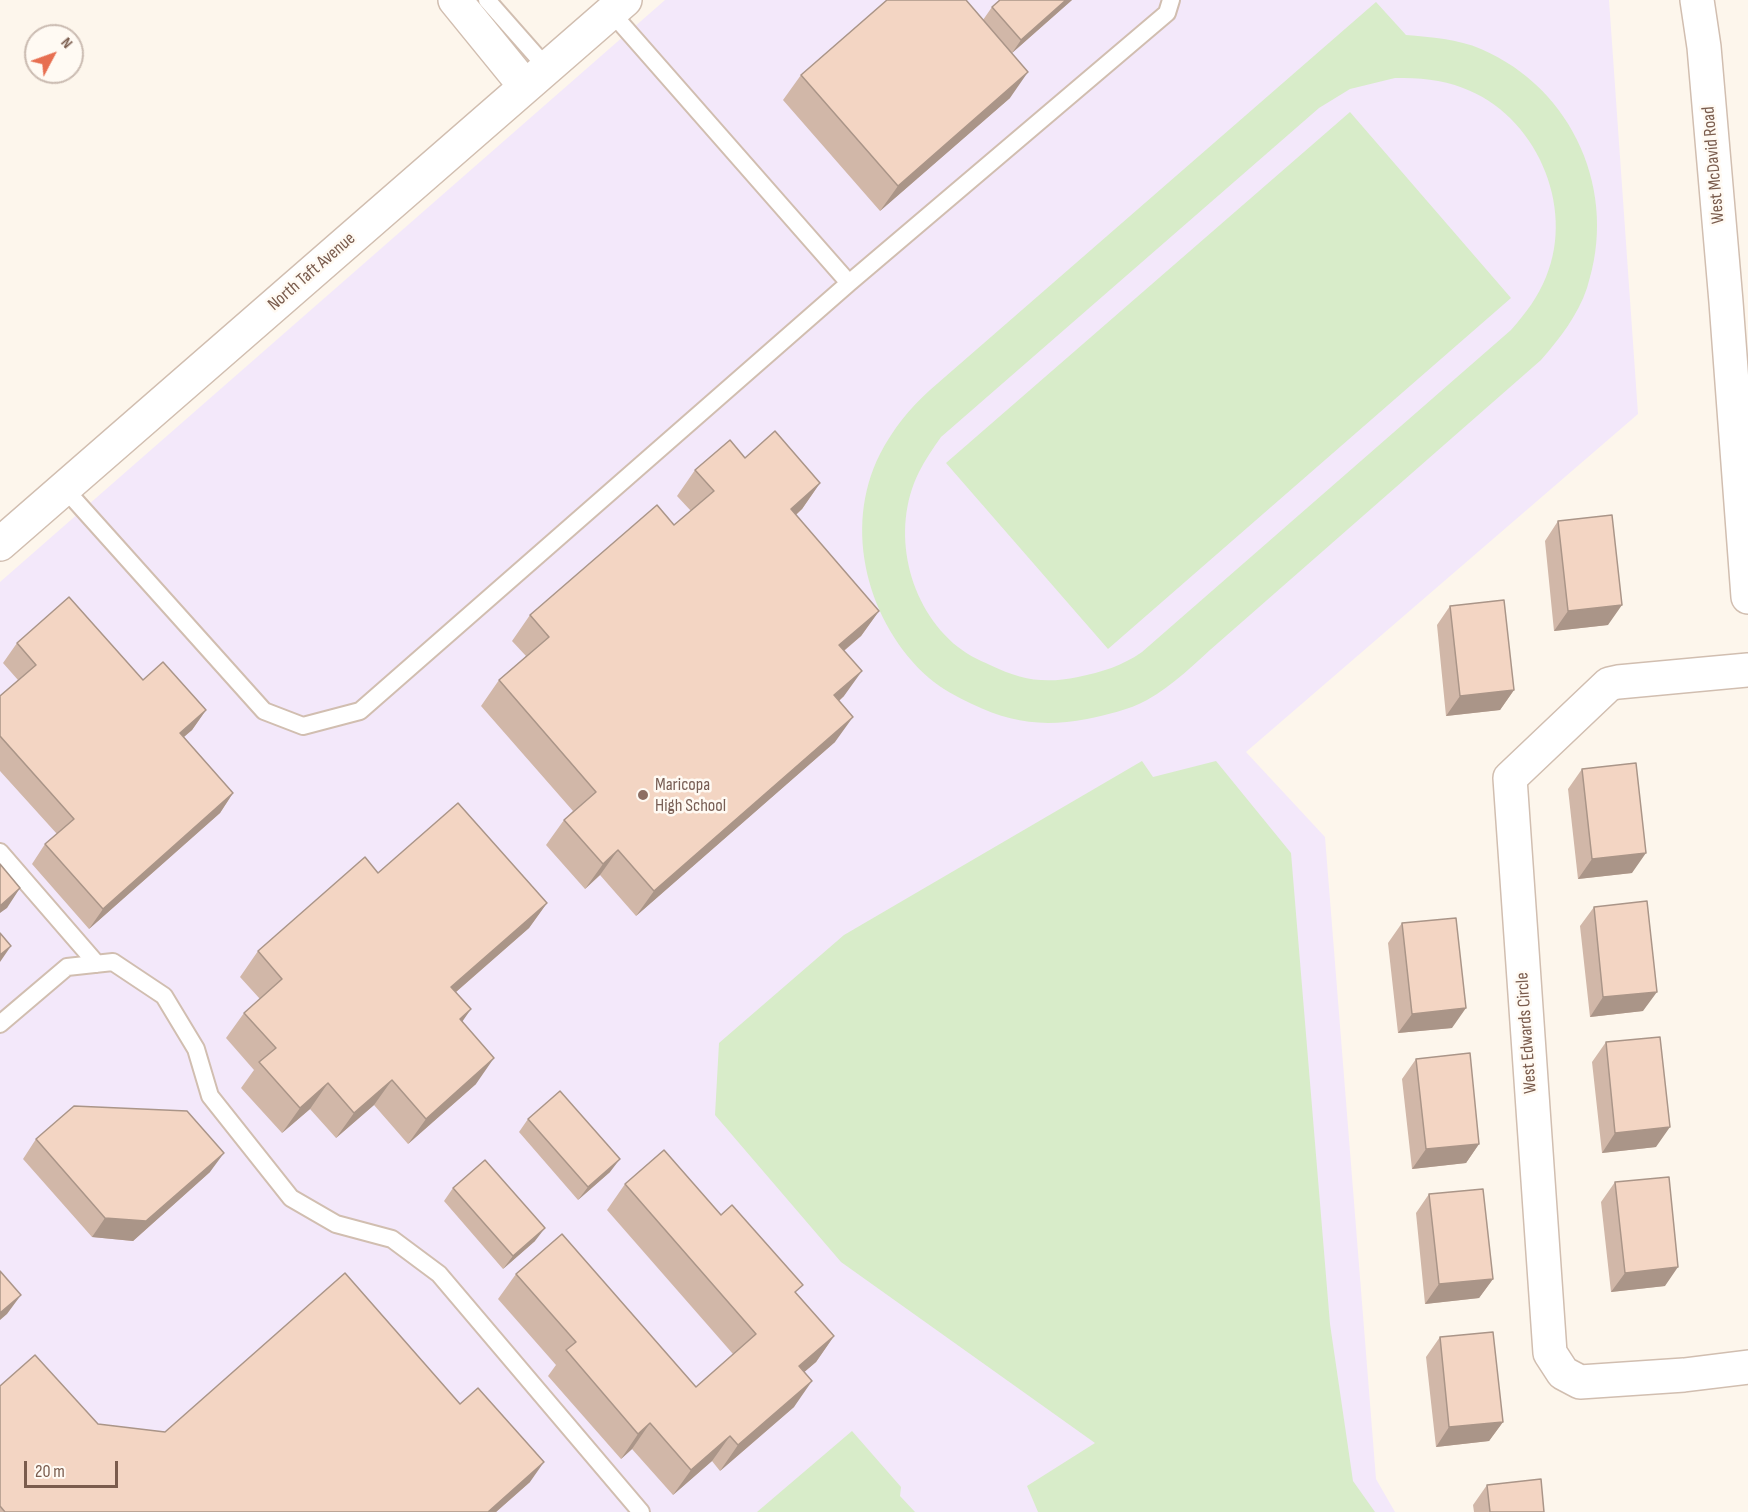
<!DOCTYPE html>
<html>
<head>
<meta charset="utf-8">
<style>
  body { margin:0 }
  #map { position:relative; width:1748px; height:1512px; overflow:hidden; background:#fdf6ec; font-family:"Sofia Sans Condensed",sans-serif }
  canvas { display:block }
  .north { position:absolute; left:24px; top:24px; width:60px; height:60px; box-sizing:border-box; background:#fffaf3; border:2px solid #cabbb1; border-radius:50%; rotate:49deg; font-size:16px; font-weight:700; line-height:24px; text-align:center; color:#7a5c4d }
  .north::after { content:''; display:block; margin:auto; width:21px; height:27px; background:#e76f51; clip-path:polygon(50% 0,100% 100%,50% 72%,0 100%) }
  .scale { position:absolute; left:24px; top:1461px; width:94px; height:27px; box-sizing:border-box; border:3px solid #7a5c4d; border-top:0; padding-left:8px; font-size:18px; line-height:21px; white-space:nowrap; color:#7a5c4d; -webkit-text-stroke:4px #fffaf3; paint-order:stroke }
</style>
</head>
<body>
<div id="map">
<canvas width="1748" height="1512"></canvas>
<div class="north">N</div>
<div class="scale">20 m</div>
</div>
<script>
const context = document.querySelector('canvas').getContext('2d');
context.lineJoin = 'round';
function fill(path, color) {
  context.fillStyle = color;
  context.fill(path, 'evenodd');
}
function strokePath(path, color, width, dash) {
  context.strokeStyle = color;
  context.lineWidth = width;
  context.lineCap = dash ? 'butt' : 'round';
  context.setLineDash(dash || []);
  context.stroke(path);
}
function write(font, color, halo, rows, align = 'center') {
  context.font = font + ' "Sofia Sans Condensed",sans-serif';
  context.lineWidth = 5;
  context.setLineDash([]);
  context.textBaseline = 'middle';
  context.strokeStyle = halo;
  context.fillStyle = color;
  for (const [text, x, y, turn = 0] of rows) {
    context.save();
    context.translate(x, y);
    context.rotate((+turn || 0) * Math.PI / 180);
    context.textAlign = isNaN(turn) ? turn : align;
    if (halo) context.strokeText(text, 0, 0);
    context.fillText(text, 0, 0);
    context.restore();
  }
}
fill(new Path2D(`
  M665 0H1609L1638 414 1246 752 1325 837 1376 1479 1395 1512H0V582Z`), '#f3e8fa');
fill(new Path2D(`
  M1376 2 1406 35C1431 37 1458 39 1481 49 1574 89 1619 193 1587 288 1578 315 1560 338 1541 360L1218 643C1196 662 1173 686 1147 700 1129 710 1106 715 1087 719 1043 727 1012 723 972 704 957 697 942 689 929 678 868 624 842 529 880 454 893 429 909 409 930 390ZM1395 78C1419 78 1441 79 1463 88 1535 114 1576 206 1546 277 1538 297 1526 313 1511 330L1142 652C1122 666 1102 672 1078 677 1044 684 1021 680 990 665 979 660 968 655 958 647 908 607 890 530 919 472 925 460 933 448 941 437L1319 108 1350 89Z
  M1350 112 1511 298 1108 649 946 463Z
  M1142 761 1153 777 1216 761 1291 853 1330 1324 1353 1481 1375 1512H1038L1027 1486 1095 1443 841 1262 715 1115 719 1043 844 935Z
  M852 1431 901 1487 900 1496 915 1512H757Z`), '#d8ecc9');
const service = new Path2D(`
  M487 0 547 68
  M611 12 849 283
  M64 488 264 711 303 726 360 711 849 283 1167 13 1171 0
  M0 852 97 964
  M0 1024 67 967 113 962 164 996 196 1049 210 1096 291 1198 336 1224 392 1239 439 1274 641 1512`);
const minor = new Path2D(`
  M455 0 525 86
  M1697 0 1704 47 1726 302 1748 597
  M0 544 625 0
  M1748 670 1618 682 1609 684 1510 778 1550 1353 1563 1373 1580 1382 1684 1375 1748 1367`);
strokePath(service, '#d1beb0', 20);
strokePath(minor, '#d1beb0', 36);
strokePath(service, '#fff', 16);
strokePath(minor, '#fff', 33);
fill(new Path2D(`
  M1072 0 1012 53 1010 98 880 211 783 100 801 75 983 20 992 7Z
  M745 458 820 483 802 509 796 515 879 611 861 636 844 651V696L839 701 835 742 636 916 600 875 585 889 546 845 564 820 573 811 481 706 499 680 526 656 512 641 530 615 674 525 691 511 677 496 695 470Z
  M1558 521 1608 625 1554 631 1545 541Z
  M1450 606 1514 690 1500 710 1446 716 1437 625Z
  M17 643 143 680 206 710 192 730 184 737 233 793 220 813 89 929 32 864 45 844 57 834 0 771V696L18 680 3 663Z
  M1582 769 1632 873 1578 879 1568 789Z
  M547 903 529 928 456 992 476 1084 408 1144 374 1105 336 1138 310 1109 282 1133 241 1088 254 1070 226 1038 244 1013 260 999 240 977 258 951Z
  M1594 907 1643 1011 1590 1017 1580 926Z
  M1402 923 1452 1028 1398 1033 1388 943Z
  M1606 1042 1656 1147 1602 1153 1592 1062Z
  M1416 1059 1479 1144 1466 1163 1412 1169 1402 1079Z
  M528 1119 610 1172 578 1200 519 1132Z
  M36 1139 210 1172 133 1241 92 1237 23 1159Z
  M1615 1182 1665 1286 1611 1292 1601 1202Z
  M625 1184 721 1215 797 1294 834 1336 816 1362 804 1372 794 1407 720 1471 712 1461 673 1495 632 1449 621 1459 548 1376 556 1365 498 1299 516 1274 696 1387 733 1354 607 1210Z
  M453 1188 535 1241 503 1269 444 1201Z
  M1429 1194 1493 1279 1479 1298 1425 1304 1416 1213Z
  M1440 1337 1503 1422 1489 1441 1436 1447 1426 1357Z
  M0 1386 98 1424 165 1432 460 1404 530 1482 496 1512H0Z
  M1487 1485 1544 1512H1474L1473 1505Z`), '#d1b7a8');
fill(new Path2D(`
  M1066 0H1072L1012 53 1021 40Z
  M1028 72 1010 98 880 211 898 186Z
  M820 483 802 509 773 535 791 509Z
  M1622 605 1608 625 1554 631 1568 611Z
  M879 611 861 636 821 670 839 645Z
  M862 671 844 696 816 721 834 695Z
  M1514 690 1500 710 1446 716 1460 696Z
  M206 710 192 730 166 752 180 733Z
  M853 717 835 742 636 916 654 891Z
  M233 793 220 813 89 929 103 909Z
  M618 850 600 875 585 889 603 864Z
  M1646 853 1632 873 1578 879 1592 859Z
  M20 888 7 908 0 913V906Z
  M547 903 529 928 433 1012 451 987Z
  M11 946 0 962V955Z
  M1657 992 1643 1011 1590 1017 1603 997Z
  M1466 1008 1452 1028 1398 1033 1412 1014Z
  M471 1009 453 1035 460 1019Z
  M494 1058 476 1084 408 1144 426 1119Z
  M392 1080 374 1105 336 1138 354 1113Z
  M328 1083 310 1109 282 1133 300 1108Z
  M1670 1127 1656 1147 1602 1153 1615 1133Z
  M1479 1144 1466 1163 1412 1169 1426 1149Z
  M224 1153 210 1172 133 1241 92 1237 105 1218Z
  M620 1159 610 1172 578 1200 588 1187Z
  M545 1228 535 1241 503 1269 513 1256Z
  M1678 1267 1665 1286 1611 1292 1625 1273Z
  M1493 1279 1479 1298 1425 1304 1439 1284Z
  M21 1295 7 1314 0 1320V1313Z
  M834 1336 816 1362 781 1392 799 1366Z
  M812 1381 794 1407 720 1471 738 1445Z
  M1503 1422 1489 1441 1436 1447 1449 1427Z
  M650 1423 632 1449 621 1459 638 1434Z
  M730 1436 712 1461 673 1495 691 1470Z
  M544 1462 530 1482 496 1512H488Z`), '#aa9588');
const building = new Path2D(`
  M887 0H966L1028 72 898 186 801 75Z
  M1000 0H1066L1021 40 992 7Z
  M775 431 820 483 791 509 879 611 839 645 862 671 834 695 853 717 654 891 618 850 603 864 564 820 596 792 499 680 549 637 530 615 657 505 674 525 714 491 695 470 730 440 745 458Z
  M1612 515 1622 605 1568 611 1558 521Z
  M69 597 143 680 163 662 206 710 180 733 233 793 103 909 45 844 74 819 0 736V696L36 665 17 643Z
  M1504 600 1514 690 1460 696 1450 606Z
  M1636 763 1646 853 1592 859 1582 769Z
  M458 803 547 903 451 987 471 1009 460 1019 494 1058 426 1119 392 1080 354 1113 328 1083 300 1108 259 1062 276 1048 244 1013 282 979 258 951 365 857 378 873Z
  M0 864 20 888 0 906Z
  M1647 901 1657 992 1603 997 1594 907Z
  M1456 918 1466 1008 1412 1014 1402 923Z
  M0 933 11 946 0 955Z
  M1660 1037 1670 1127 1615 1133 1606 1042Z
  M1470 1053 1479 1144 1426 1149 1416 1059Z
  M560 1091 620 1159 588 1187 528 1119Z
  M74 1106 187 1111 224 1153 146 1221 105 1218 36 1139Z
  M664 1150 721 1215 732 1205 803 1285 795 1292 834 1336 799 1366 812 1381 738 1445 730 1436 691 1470 650 1423 638 1434 566 1350 576 1342 516 1274 562 1234 696 1387 756 1334 625 1184Z
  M485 1160 545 1228 513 1256 453 1188Z
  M1669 1177 1678 1267 1625 1273 1615 1182Z
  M1483 1189 1493 1279 1439 1284 1429 1194Z
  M0 1271 21 1295 0 1313Z
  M345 1273 460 1404 478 1388 544 1462 488 1512H5L0 1506V1386L35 1355 98 1424 165 1432Z
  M1493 1332 1503 1422 1449 1427 1440 1337Z
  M1541 1479 1544 1512H1490L1487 1485Z`);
fill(building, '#f3d5c3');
strokePath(building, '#aa9588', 1.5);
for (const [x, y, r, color] of [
  [643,795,6,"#8d6e63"]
]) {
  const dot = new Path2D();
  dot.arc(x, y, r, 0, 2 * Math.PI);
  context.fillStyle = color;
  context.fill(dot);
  strokePath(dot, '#fffaf3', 2);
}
write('18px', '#7a5c4d', '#fffaf3', [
  ["West McDavid Road",1714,165,-95],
  ["North Taft Avenue",312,272,-41],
  ["West Edwards Circle",1527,1033,-94]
]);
write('18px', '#785e54', '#fffaf3', [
  ["Maricopa",655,785],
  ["High School",655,806]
], 'left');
</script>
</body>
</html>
